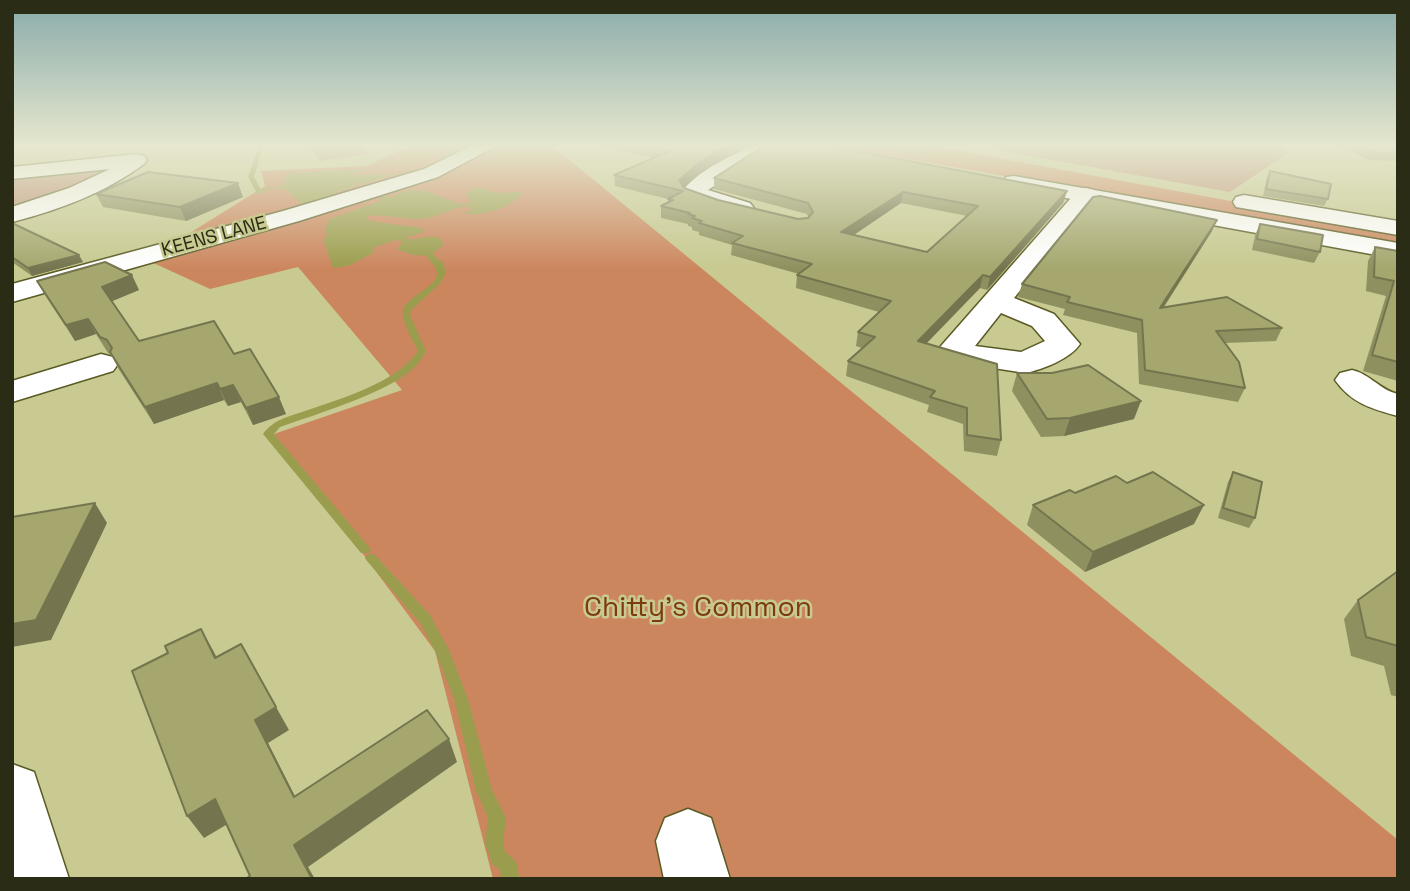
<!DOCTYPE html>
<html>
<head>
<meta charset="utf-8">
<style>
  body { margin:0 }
  #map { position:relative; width:1410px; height:891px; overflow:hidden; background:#c8ca91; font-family:"Space Grotesk",sans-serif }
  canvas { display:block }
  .frame { position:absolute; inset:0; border:14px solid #2b2c15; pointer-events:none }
</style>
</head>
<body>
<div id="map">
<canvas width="1410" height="891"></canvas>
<div class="frame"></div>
</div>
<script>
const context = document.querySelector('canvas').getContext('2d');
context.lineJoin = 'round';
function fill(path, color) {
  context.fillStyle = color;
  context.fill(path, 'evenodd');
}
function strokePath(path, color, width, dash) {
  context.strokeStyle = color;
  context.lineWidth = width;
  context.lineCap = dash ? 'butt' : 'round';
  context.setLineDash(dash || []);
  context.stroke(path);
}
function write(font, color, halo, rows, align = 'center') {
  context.font = font + ' "Space Grotesk",sans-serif';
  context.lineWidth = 5;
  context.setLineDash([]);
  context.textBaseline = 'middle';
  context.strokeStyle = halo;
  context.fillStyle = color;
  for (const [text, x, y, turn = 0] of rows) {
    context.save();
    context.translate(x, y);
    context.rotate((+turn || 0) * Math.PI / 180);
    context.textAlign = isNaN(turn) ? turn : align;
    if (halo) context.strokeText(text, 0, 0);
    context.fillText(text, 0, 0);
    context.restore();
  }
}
fill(new Path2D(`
  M307 144H360L369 154 320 161Z
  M997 144H1280L1288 153 1230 192 1002 151Z
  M107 169 80 185 12 209V174Z`), '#bd8f76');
fill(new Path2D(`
  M415 144H550L1398 840V879H493L435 651 274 434 402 390 298 267 210 289 147 260 265 186 261 171 366 166Z
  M823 144H923L1398 232V246Z`), '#cc865e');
fill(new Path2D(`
  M367 169 351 175 395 174 335 192 340 195 303 205 283 187 286 176 290 173Z
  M478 187 494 193 523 192C510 208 485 216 465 214L472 208C460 203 442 215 429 218 408 222 388 213 366 216L370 221 422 228 424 232 405 238C418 243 429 231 442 240L443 245 430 256 413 255 397 249 403 242 395 240 373 248V253L348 266 333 268 323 239 327 236 325 228 330 219 409 190 426 191 461 204 469 203 472 201 465 194Z`), '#9b9d4e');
fill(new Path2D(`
  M259 144H264L254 177 261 190 269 187 272 189 259 194 256 192 248 177Z
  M283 185 286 187 285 188 277 190 274 188Z
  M341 188 386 196 389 198 386 200 339 191 338 190Z
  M427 254H433L443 263 446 272 441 283 411 310 410 315 426 351C424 355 421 361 417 365 392 392 316 414 280 427L274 434 369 547 371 550 369 553H361L263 434C274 419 288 417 305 411 340 399 396 383 418 351 414 343 400 318 403 310 410 290 457 284 427 258Z
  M371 554 375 555 430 615 449 650 468 699 492 790 506 818 503 843 505 852C517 860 518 865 519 879H501L500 870 492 864 485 843 488 818 476 791 454 699 435 651 420 623 367 561 365 558 367 555Z`), '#9b9d4e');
const minor = new Path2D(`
  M475 144H500L438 177 299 221 12 302V284L283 211 424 169Z
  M754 144H778L708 190 750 203 754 208 750 213H734L685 197 682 192C698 169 731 157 754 144Z
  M137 154 144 156 147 160 144 164C105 193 59 210 12 222V207L69 188 110 169 12 179V167Z
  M1086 188 1094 190 1097 195 1014 298 1054 314 1080 344C1070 359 1043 369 1026 373L941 360 936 353 941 346 1078 190ZM1001 313 1032 326 1045 341 1021 352 975 346Z
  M1244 195 1398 221V235L1236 207 1233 202 1236 197Z
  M101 354 113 357 118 364 113 371 12 402V381Z
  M1352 370C1370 374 1380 390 1398 394V416C1372 409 1351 403 1335 380L1340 373Z
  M12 764 34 772 69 879H12Z
  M688 809 711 818 730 879H664L656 841 665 818Z`);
const major = new Path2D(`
  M1014 176 1398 243V259L1006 187 1003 182 1006 177Z`);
strokePath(minor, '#5a5b24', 3);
strokePath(major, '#5a5b24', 3);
fill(minor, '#fff');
fill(major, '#fff');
fill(new Path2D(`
  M588 144H748L701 172 684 188 718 200 798 219 808 217 807 214 714 189V178L1067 191 1063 203 987 290 980 288 927 343 1001 440 997 456 964 451 963 424 927 412 929 405 846 376 848 361 862 348 856 346 858 332 879 312 796 288 797 275 799 274 731 255 732 245 699 235V232L692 230V227L688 226V224L661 218V206L668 202V199L615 186 614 175 654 158ZM901 203 967 216 927 252 854 235Z
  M860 144H939L921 155Z
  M1337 144H1398V161L1369 160Z
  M1270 171 1328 199 1324 206 1263 196 1267 178Z
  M96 194 243 197 186 221 103 207Z
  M12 223 83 262 32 276 12 262Z
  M1260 224 1320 252 1314 263 1252 250 1255 235Z
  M1212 231 1164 307 1282 328 1276 341 1225 343 1245 388 1238 402 1139 384 1137 333 1063 315 1065 309 1018 297 1022 284Z
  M1375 247 1398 251V381L1363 371 1386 296 1366 291 1368 261Z
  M37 281 139 290 112 301 139 341 234 354 286 414 253 425 241 402 228 406 224 400 154 424 118 368 111 354 108 353 96 334 75 341 45 295Z
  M1017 373 1134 419 1064 436 1041 437 1012 391Z
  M1233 472 1255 518 1249 528 1218 518 1228 482Z
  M1075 493 1194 524 1085 572 1027 525 1033 505Z
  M1398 571V697L1391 695 1384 666 1351 656 1344 619 1358 600Z`), '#8e905f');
fill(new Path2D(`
  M731 144H748L701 172 679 192V180L701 161Z
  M924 144H939L921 155 923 145Z
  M238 183 243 197 186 221 180 207Z
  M1067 191 1063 203 987 290 990 277Z
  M903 192 901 203 840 244 841 232Z
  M1217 220 1212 231 1155 320 1160 308Z
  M79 255 83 262 32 276 28 268Z
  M132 275 139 290 110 302 102 287Z
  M983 275 980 288 915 355 918 341Z
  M88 319 96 334 75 341 66 325Z
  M217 383 224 400 154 424 145 407Z
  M233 385 241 402 228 406 220 389Z
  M279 397 286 414 253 425 246 408Z
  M1141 401 1134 419 1064 436 1070 418Z
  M95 503 107 523 51 640 12 647V624Z
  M1204 505 1194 524 1085 572 1093 552Z
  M201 629 214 652 228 681 215 658Z
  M276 707 289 730 268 743 307 820 294 797 255 720Z
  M449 739 457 762 308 867 315 879H312L294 845Z
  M215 799 231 822 204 838 187 816Z`), '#74754e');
const building = new Path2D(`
  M636 144H731L701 161 679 180 684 188 718 200 798 219 808 218 813 212 808 203 714 178 767 144H819L1067 191 990 277 983 275 918 341 997 364 1001 440 967 435V408L930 397 935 391 848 361 875 337 858 332 891 301 797 275 812 264 732 243 743 236 699 223 702 221 692 218 695 216 688 214 690 213 661 206 673 200 668 199 683 191 614 175 670 151ZM903 192 978 206 927 252 841 232Z
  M1355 144H1398V153H1373Z
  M1270 171 1331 184 1328 199 1266 189Z
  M148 172 238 183 180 207 96 194Z
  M1100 196 1217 220 1160 308 1227 297 1282 328 1216 331 1239 362 1245 388 1145 370 1142 320 1067 302 1070 297 1022 284 1093 197Z
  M12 223 79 255 28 268 12 257Z
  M1260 224 1323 235 1320 252 1257 239Z
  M1375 247 1398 251V362L1372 355 1394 281 1374 277Z
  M105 262 132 275 102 287 139 341 214 321 234 354 250 349 279 397 246 408 233 385 220 389 217 383 145 407 110 352 112 348 107 340 100 337 88 319 66 325 37 281Z
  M1088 365 1141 401 1070 418 1047 419 1017 373H1052Z
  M1153 472 1204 505 1093 552 1033 505 1070 490 1075 493 1116 476 1127 483Z
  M1233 472 1262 482 1255 518 1223 508Z
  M95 503 36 620 12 624V517Z
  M1398 571V646L1366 637 1358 600Z
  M201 629 215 658 241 644 276 707 255 720 294 797 427 710 449 739 294 845 312 879H245L250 876 215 799 187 816 132 671 168 653 165 646Z`);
fill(building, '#a5a76f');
strokePath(building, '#74754e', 2);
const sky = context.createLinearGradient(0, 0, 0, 269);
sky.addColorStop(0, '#89abaa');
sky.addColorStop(0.54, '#e6e7ce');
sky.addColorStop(1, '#e6e7ce00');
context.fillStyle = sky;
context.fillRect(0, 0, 1410, 269);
write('19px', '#2b2c15', '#c8ca91', [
  ["KEENS LANE",214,237,-15]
]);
write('28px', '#7c3b0d', '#c8ca91', [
  ["Chitty's Common",698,608]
]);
</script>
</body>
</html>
